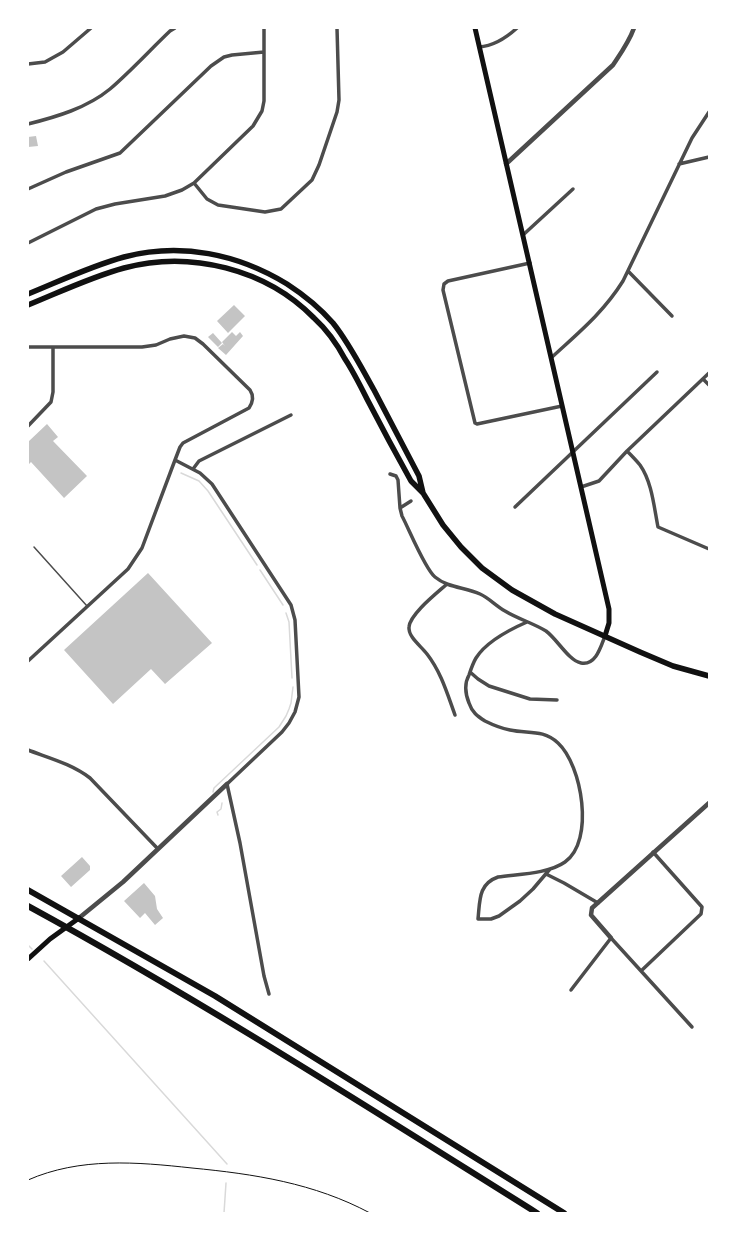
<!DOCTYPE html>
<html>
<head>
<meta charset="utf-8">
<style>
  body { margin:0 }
  #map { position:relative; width:737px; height:1241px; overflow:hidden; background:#fff; font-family:"Titillium Web",sans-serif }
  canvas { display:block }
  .frame { position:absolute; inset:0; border:29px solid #fff; pointer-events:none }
</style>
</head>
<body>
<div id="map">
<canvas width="737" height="1241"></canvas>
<div class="frame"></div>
</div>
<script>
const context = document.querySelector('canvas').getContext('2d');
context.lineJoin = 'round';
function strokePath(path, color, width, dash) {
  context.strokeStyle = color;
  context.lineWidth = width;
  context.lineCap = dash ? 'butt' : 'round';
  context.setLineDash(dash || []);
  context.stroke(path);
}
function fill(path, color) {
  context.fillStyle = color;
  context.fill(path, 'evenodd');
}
strokePath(new Path2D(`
  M181 473 199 481 208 491 257 565
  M260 570 283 605
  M286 613 289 622 292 678
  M213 792 214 788 279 727 286 716 289 709 291 703 293 687
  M218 815 217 812 221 809 222 803
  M28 945 32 949
  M44 961 227 1164
  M224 1213 226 1183`), '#d9d9d9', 1.5);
fill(new Path2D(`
  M36 136 38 146 28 147V137Z
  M234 305 245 316 228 333 217 321Z
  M232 332 236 336 240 332 243 336 226 355 218 348 223 344 225 346 222 342Z
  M213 333 222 343 218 347 208 337Z
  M47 424 58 437 53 441 87 476 64 498 31 462 28 465V442Z
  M148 573 212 643 165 684 151 669 113 704 64 650Z
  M82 857 90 866V870L71 887 61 876Z
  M144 883 155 896 157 909 163 918 155 925 145 913 140 918 124 901Z`), '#c4c4c4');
strokePath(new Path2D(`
  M28 1180C80 1157 137 1162 192 1168 254 1174 314 1183 370 1213`), '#111', 1);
strokePath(new Path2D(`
  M34 547 87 606`), '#4c4c4c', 1.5);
strokePath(new Path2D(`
  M479 47C494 46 506 38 517 28
  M28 64 45 62 63 52 91 28
  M28 124C56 117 87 108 110 89 131 71 150 50 170 31L175 28
  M679 164 709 157
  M194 183 207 199 218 205 265 212 281 209 312 180 319 165 337 112 339 100 337 28
  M28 189 66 172 120 153 211 66 224 57 232 55 264 52
  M523 235 573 189
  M28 243 96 209 115 204 165 196 182 190 194 183 253 126 262 111 264 101V28
  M530 263 448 281 444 284 443 290 475 423 477 424 562 406
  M628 271 672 316
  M28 347H142L156 345 170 339 184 336 195 338 203 344 250 390C254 396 253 402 249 408L183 443 180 447 175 460 142 548 128 569 28 661
  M551 358C578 333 603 313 623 281L692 138 709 112
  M703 379 709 385
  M28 426 51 402 53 392V347
  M627 451C631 455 636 460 640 465 652 482 654 507 658 527L709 549
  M175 460 200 473 212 484 291 605 295 620 299 697 295 712 289 723 282 732 227 784 240 843 264 976 269 994
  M193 469 199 461 291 415
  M390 474 396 476 398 480 400 508 402 516C409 529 425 569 435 577 448 588 465 587 480 594 489 598 496 606 505 611 518 619 533 623 546 631 557 639 569 661 581 663 596 666 601 646 605 636
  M581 487 599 481 627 451 709 373
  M515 507 657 372
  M400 508 411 501
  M447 584C437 593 410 614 409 627 408 637 421 646 427 654 441 672 447 693 455 715
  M527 622C511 629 486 642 476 658 473 663 471 669 469 675 464 684 465 693 469 703 472 712 477 716 485 721 493 725 500 728 510 730 528 734 543 729 558 743 582 765 595 841 565 862 548 874 518 874 498 877 478 884 480 901 478 919H491L499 916 520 901 533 889 550 869
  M470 672 478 679 489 686 530 699 557 700
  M28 750C49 758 72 764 90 778L158 849
  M546 874 564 883 598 903
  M641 971 701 914 702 907 653 852
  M571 990 611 938 692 1027`), '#4c4c4c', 3.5);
strokePath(new Path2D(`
  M506 164 613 65C621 53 629 42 634 28
  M79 918 123 882 227 784
  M611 938 591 915 592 908 709 803`), '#4c4c4c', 4.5);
strokePath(new Path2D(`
  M475 28 609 609V623L605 636
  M28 959 50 939 79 918`), '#111', 5);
strokePath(new Path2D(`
  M28 294C60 281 91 266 124 257 181 242 238 254 287 284 304 295 319 307 333 323 349 343 361 367 374 390 389 419 404 447 419 476L423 493
  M28 305C60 292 91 277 124 268 190 250 266 269 314 318 326 329 337 344 345 359 353 371 360 385 367 399 381 426 396 454 411 481L423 493 443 525 461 547 482 568 512 590 555 614 640 652 673 666 709 676`), '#111', 5.5);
strokePath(new Path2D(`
  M28 890 215 996 564 1213
  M28 906C202 1001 369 1108 537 1213`), '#111', 6);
</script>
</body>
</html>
